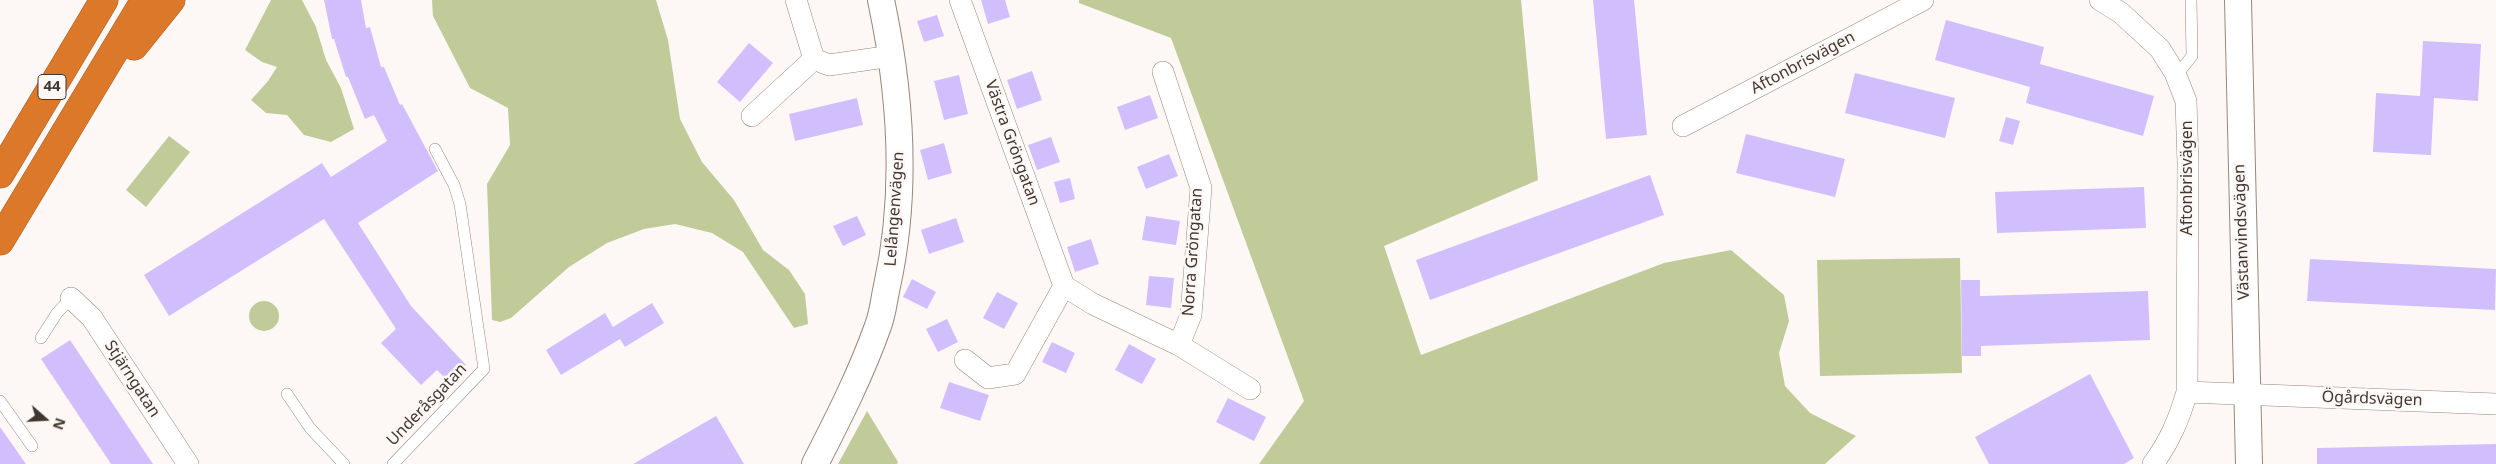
<!DOCTYPE html>
<html>
<head>
<meta charset="utf-8">
<style>
  body { margin:0 }
  #map { position:relative; width:2496px; height:464px; overflow:hidden; background:#fdf8f5; font-family:"Noto Sans",sans-serif }
  canvas { display:block }
  .north { position:absolute; left:20px; top:394px; width:50px; height:50px; -webkit-text-stroke:4px #fdf8f5; paint-order:stroke; rotate:109deg; font-size:14px; font-weight:700; line-height:20px; text-align:center; color:#403731 }
  .north::after { content:''; display:block; margin:auto; width:18px; height:22px; background:#403731; clip-path:polygon(50% 0,100% 100%,50% 72%,0 100%) }
</style>
</head>
<body>
<div id="map">
<canvas width="2496" height="464"></canvas>
<div class="north">N</div>
</div>
<script>
const context = document.querySelector('canvas').getContext('2d');
context.lineJoin = 'round';
function fill(path, color) {
  context.fillStyle = color;
  context.fill(path, 'evenodd');
}
function strokePath(path, color, width, dash) {
  context.strokeStyle = color;
  context.lineWidth = width;
  context.lineCap = dash ? 'butt' : 'round';
  context.setLineDash(dash || []);
  context.stroke(path);
}
function write(font, color, halo, rows, align = 'center') {
  context.font = font + ' "Noto Sans",sans-serif';
  context.lineWidth = 5;
  context.setLineDash([]);
  context.textBaseline = 'middle';
  context.strokeStyle = halo;
  context.fillStyle = color;
  for (const [text, x, y, turn = 0] of rows) {
    context.save();
    context.translate(x, y);
    context.rotate((+turn || 0) * Math.PI / 180);
    context.textAlign = isNaN(turn) ? turn : align;
    if (halo) context.strokeText(text, 0, 0);
    context.fillText(text, 0, 0);
    context.restore();
  }
}
fill(new Path2D(`
  M271 0H302L316 27 326 60 341 88 354 129 331 142 304 135 287 115 266 113 251 100 268 81 277 67 262 62 245 50Z
  M432 0H656L668 40 680 119 702 162 734 200 763 250 789 270 805 294 808 324 794 328 743 252 712 233 675 224 644 229 607 243 569 267 511 318 500 322 492 320 487 184 510 145 508 108 470 88 433 16Z
  M1079 0H1521L1538 180 1384 246 1421 355 1664 263 1731 250 1784 295 1789 321 1779 353 1785 386 1810 413 1856 436 1825 464H1259L1304 401 1171 38 1079 3Z
  M169 136 190 152 146 207 126 190Z
  M1960 258 1962 373 1820 376 1817 260Z
  M249 316a15 15 0 1 1 30 0a15 15 0 1 1-30 0Z
  M867 411 898 462 897 464H838Z`), '#c1cb9a');
fill(new Path2D(`
  M324 0H361L366 28 370 27 381 67H384L400 105 402 104 438 171 358 223 411 306 466 365 449 382 437 370 421 385 381 343 396 329 324 219 169 316 144 275 322 163 331 177 387 141 374 115 365 119 348 77H346L334 39H332Z
  M981 0H1005L1010 17 988 24Z
  M1593 0H1634L1647 135 1606 139Z
  M937 15 944 36 924 42 917 21Z
  M1946 20 2044 47 2040 64 2154 96 2143 136 2026 103 2030 87 1935 60Z
  M2423 41 2481 44 2478 101 2434 98 2431 155 2373 152 2376 93 2420 96Z
  M749 43 773 63 740 102 717 82Z
  M1032 71 1042 100 1017 109 1007 80Z
  M1855 73 1955 98 1945 138 1845 113Z
  M959 75 968 114 944 120 934 81Z
  M1150 95 1158 118 1125 130 1117 107Z
  M857 98 863 125 795 141 789 114Z
  M2006 117 2020 121 2013 145 1999 141Z
  M1746 134 1845 159 1835 197 1736 173Z
  M1051 137 1060 162 1037 170 1028 145Z
  M944 143 952 173 928 180 920 150Z
  M1169 154 1178 176 1146 189 1137 167Z
  M1650 175 1664 215 1430 300 1416 260Z
  M1070 178 1075 199 1060 203 1054 182Z
  M2144 187 2146 228 1997 233 1995 192Z
  M857 216 866 235 843 246 833 226Z
  M1146 216 1180 221 1176 245 1142 240Z
  M956 218 964 242 929 254 921 230Z
  M1091 239 1099 264 1075 272 1067 247Z
  M2310 259 2496 269 2495 310 2307 301Z
  M1149 276 1174 278 1171 308 1146 305Z
  M912 279 936 292 927 309 903 297Z
  M1961 280H1980V296L2148 291 2150 340 1981 346V356H1962Z
  M997 292 1018 303 1004 329 983 318Z
  M652 303 664 323 625 347 620 339 561 375 546 350 605 313 613 327Z
  M947 319 958 342 938 352 926 329Z
  M70 340 153 464H111L41 359Z
  M1052 342 1075 353 1066 373 1042 362Z
  M1129 344 1156 359 1142 384 1115 370Z
  M2090 374 2134 458 2124 464H1989L1975 437Z
  M949 382 989 395 980 421 940 408Z
  M1228 398 1266 417 1254 441 1216 422Z
  M716 416 744 464H633Z
  M0 427 26 464H0Z
  M2496 444V464H2317V448Z`), '#d1bffd');
const service = new Path2D(`
  M2176 76 2192 56 2191 0
  M41 338 57 313 71 298
  M287 394 310 428 344 464
  M0 401 32 446
  M393 464 484 369 460 204 454 185 435 149`);
const minor = new Path2D(`
  M796 0 814 59
  M960 0 1064 286 1093 304 1179 345 1250 389
  M2100 0 2121 13 2160 49 2175 73 2186 101 2188 163 2187 392C2179 419 2170 441 2153 464
  M1163 72 1201 188 1191 315 1179 345
  M752 116 814 59 829 65 892 56
  M1683 126 1923 0
  M71 298 92 318 188 464
  M965 360 988 378 1015 374 1064 286
  M2187 392 2496 404`);
const tertiary = new Path2D(`
  M2238 0 2249 464
  M815 464C838 419 861 374 878 326 883 313 884 299 887 286 908 191 901 94 881 0`);
const motorway = new Path2D(`
  M134 46 171 0
  M0 174 104 0
  M0 241 145 0`);
strokePath(service, '#9a8678', 12);
strokePath(minor, '#9a8678', 22);
strokePath(tertiary, '#9a8678', 28);
strokePath(motorway, '#a5612c', 29);
strokePath(service, '#fff', 11);
strokePath(minor, '#fff', 21);
strokePath(tertiary, '#fff', 26);
strokePath(motorway, '#db782a', 28);
for (const [x, y, w] of [
  [52,87,28]
]) {
  const box = new Path2D();
  box.roundRect(x - w / 2, y - 12.5, w, 25, 4);
  context.fillStyle = '#fdf8f5';
  context.fill(box);
  strokePath(box, '#403731', 1);
}
write('bold 15px', '#403731', null, [
  ["44",52,87]
]);
write('16px', '#403731', '#fdf8f5', [
  ["Aftonbrisvägen",1803,63,-28],
  ["Västra Gröngatan",1012,143,70],
  ["Aftonbrisvägen",2187,178,-90],
  ["Lelångenvägen",895,209,-86],
  ["Västanvindsvägen",2242,232,-92],
  ["Norra Gröngatan",1193,252,-86],
  ["Stjärngatan",132,379,57],
  ["Ögårdsvägen",2372,399,2],
  ["Underåsgatan",427,405,-46]
]);
</script>
</body>
</html>
